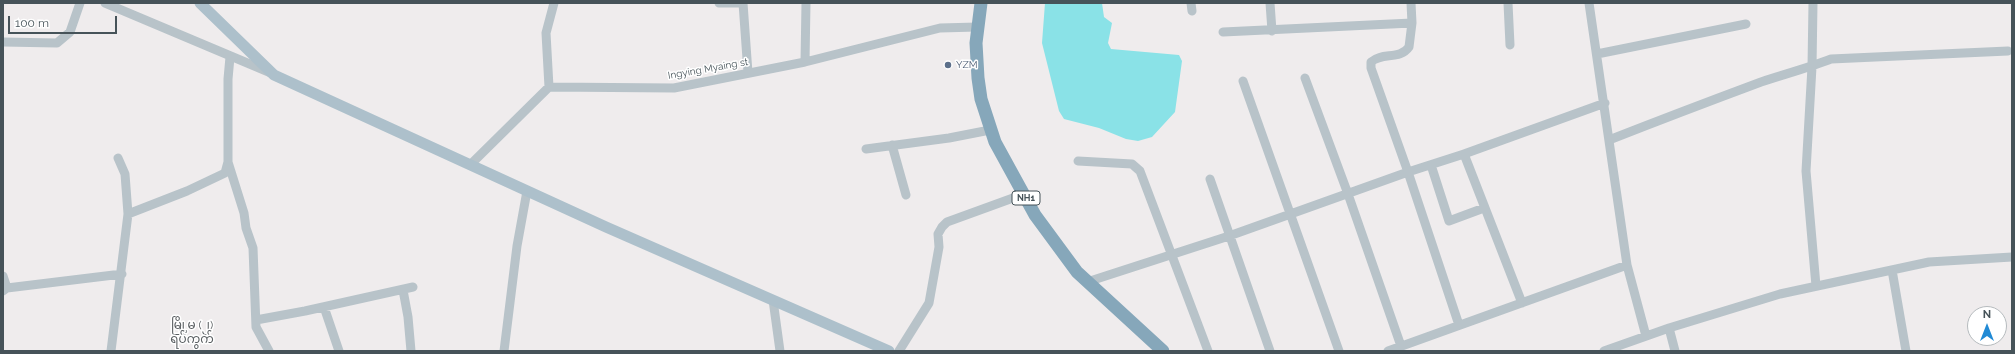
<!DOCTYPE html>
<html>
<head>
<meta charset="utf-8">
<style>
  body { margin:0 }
  #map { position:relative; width:2015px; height:354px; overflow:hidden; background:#efeced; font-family:Raleway,sans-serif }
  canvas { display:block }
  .frame { position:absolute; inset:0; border:4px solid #465359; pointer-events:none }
  .north { position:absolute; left:1967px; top:306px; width:40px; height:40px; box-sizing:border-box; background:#fff; border:1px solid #b5babd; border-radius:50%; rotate:0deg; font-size:11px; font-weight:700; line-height:16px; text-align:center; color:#465359 }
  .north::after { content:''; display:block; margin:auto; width:14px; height:18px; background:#218ad5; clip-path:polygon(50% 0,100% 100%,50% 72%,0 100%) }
  .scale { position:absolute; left:8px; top:16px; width:109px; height:18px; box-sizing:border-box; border:2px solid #465359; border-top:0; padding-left:5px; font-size:12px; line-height:14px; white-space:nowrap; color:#465359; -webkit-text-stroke:3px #fff; paint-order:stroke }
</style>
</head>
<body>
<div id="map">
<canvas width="2015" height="354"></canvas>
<div class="frame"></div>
<div class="north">N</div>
<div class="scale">100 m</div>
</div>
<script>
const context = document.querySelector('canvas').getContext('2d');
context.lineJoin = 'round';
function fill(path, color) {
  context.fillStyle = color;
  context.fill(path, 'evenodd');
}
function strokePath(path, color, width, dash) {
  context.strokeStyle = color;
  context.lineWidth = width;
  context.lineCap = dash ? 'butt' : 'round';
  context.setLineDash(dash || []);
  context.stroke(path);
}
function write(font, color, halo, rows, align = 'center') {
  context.font = font + ' Raleway,"Noto Sans Myanmar",sans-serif';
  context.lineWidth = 3;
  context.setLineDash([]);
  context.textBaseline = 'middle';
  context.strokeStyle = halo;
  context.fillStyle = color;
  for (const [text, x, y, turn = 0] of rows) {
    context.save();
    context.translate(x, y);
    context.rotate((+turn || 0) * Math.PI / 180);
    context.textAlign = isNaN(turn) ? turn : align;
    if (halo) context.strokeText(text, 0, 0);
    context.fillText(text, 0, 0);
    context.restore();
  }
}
fill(new Path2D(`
  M1045 3H1102L1104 17 1112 23 1108 43 1111 49 1179 55 1182 61 1175 112 1152 137 1138 141 1126 139 1099 128 1064 119 1059 111 1042 43Z`), '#8ae2e7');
strokePath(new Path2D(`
  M105 3 271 73
  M719 3H743
  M743 3 748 73
  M1191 3 1192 11
  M1270 3 1272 31
  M1411 3 1412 23 1409 47C1400 60 1382 52 1371 62V68L1408 172 1459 325
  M1508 3 1510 45
  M1589 3 1627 265 1646 336
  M1813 3 1812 67 1806 171 1816 286
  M1223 32 1412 23
  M3 42 57 43 70 32 80 3
  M1597 54 1746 24
  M230 57 228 79V162L244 213 246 228 253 248 256 327 269 351
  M805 62 806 3
  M1305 78 1348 194 1401 346
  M1243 81 1339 351
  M549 87 546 33 554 3
  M1609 140C1660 120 1710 101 1761 82 1785 74 1808 68 1831 59L2008 51
  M892 145 906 195
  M866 149 949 138 990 130
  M1464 154 1522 303
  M1078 161 1132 164 1140 171 1208 351
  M470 165 549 87 674 88 805 62 940 28 977 27
  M1431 165 1449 221 1484 208
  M1210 179 1270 351
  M128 214 187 191 225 173 228 162
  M1892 270 1906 351
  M3 276 7 288
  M1087 282 1229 236 1408 172 1464 154 1605 103
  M403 290 408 317 411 351
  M3 291 7 288 122 274
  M773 300 780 351
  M324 307 339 351
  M256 320 305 311 413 287
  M1669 328 1675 351
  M111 351 128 214 125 174 118 158
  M504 351 517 246 527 191
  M899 351 929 303 939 247 938 234 942 227 947 222 1024 194
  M1388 351 1627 265
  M1604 351 1669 328 1780 294 1929 262 2012 257`), '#b8c3c9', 9);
strokePath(new Path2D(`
  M200 3 274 75 606 227 889 351`), '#adc0cb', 11);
strokePath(new Path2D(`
  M981 3 976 43 978 78 981 99 995 142 1035 215 1077 272 1163 351`), '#86a7ba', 13);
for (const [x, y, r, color] of [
  [948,65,4,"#5c6f8a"]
]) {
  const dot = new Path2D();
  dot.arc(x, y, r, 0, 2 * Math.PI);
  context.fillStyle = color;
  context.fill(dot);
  strokePath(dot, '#fff', 1.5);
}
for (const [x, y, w] of [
  [1026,198,28]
]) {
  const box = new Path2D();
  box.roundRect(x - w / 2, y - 7, w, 14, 3);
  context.fillStyle = '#fff';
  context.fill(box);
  strokePath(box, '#465359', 1);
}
write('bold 9px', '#465359', null, [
  ["NH1",1026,198]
]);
write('10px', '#4e5e75', '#fff', [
  ["YZM",956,65]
], 'left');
write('10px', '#465359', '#fff', [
  ["Ingying Myaing st",708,69,-10]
]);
write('12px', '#595e61', '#fff', [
  ["မြို့မ (၂)",192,325],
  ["ရပ်ကွက်",192,339]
]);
</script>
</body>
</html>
